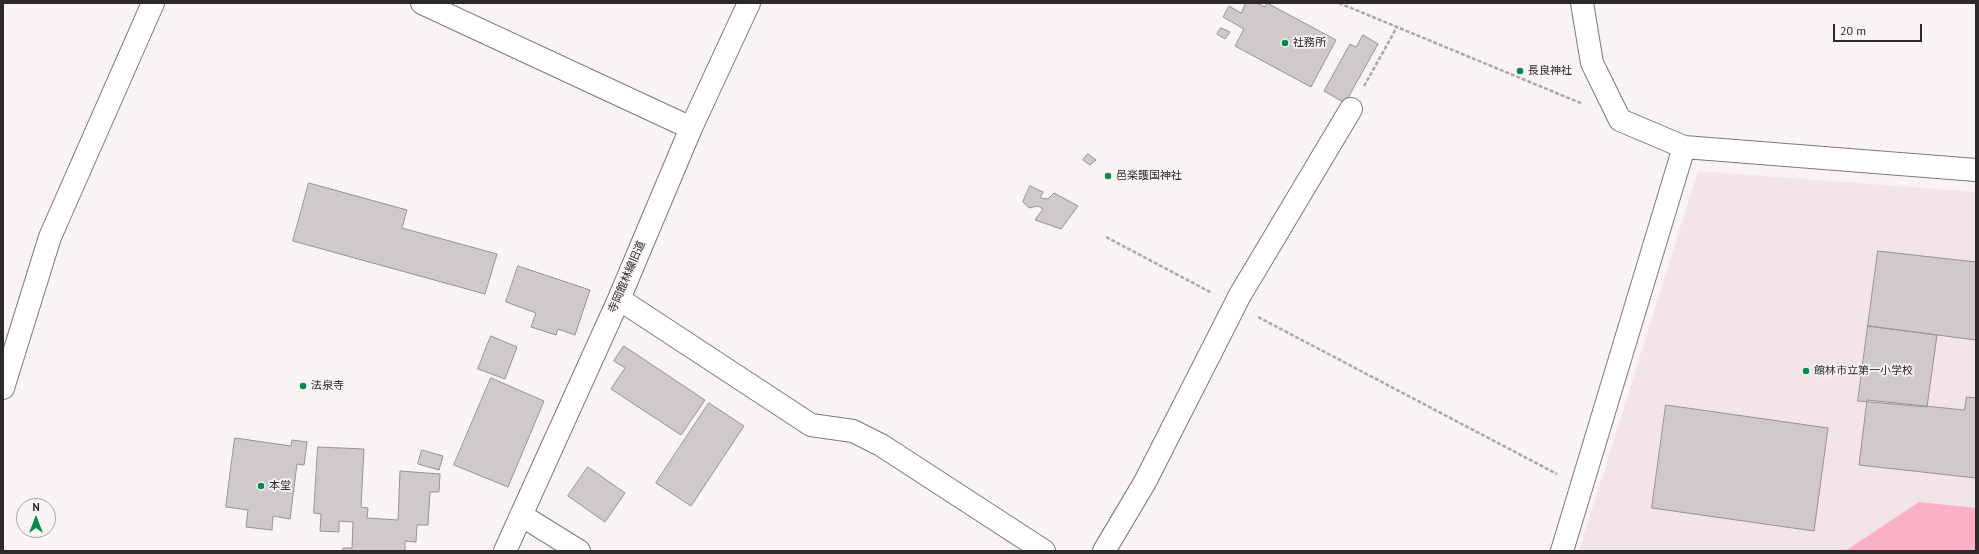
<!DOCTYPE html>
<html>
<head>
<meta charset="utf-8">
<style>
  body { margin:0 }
  #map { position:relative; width:1979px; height:554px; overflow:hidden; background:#f9f3f4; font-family:"PT Sans",sans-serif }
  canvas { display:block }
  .frame { position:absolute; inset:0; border:4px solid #2c292a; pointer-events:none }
  .north { position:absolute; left:16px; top:498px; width:40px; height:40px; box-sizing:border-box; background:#f9f3f4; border:1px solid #a7a2a3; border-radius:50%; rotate:0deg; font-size:11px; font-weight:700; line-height:16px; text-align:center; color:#2c292a }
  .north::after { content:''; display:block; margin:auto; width:14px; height:18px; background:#008b48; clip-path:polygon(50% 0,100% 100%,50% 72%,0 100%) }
  .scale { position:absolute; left:1833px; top:24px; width:89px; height:18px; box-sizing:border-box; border:2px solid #2c292a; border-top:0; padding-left:5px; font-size:12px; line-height:14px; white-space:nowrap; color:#2c292a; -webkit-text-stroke:3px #f9f3f4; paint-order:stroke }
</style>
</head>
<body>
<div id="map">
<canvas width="1979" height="554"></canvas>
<div class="frame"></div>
<div class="north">N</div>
<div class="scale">20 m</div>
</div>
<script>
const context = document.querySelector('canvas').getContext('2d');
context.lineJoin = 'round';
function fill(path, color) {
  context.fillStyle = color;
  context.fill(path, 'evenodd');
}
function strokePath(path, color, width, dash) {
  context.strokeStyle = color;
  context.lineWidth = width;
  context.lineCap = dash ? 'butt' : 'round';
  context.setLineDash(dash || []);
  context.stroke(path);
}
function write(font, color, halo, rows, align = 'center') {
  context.font = font + ' "PT Sans","Noto Sans JP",sans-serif';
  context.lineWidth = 3.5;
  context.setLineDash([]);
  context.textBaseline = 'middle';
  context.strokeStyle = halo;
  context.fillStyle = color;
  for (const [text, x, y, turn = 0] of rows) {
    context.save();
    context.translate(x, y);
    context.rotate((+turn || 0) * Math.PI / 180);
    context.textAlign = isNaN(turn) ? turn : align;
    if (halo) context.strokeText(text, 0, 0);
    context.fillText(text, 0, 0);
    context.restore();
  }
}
fill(new Path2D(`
  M1698 171 1976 192V551H1579Z`), '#f3e4e7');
fill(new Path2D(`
  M1919 502 1976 508V551H1845Z`), '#fbb1c3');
const building = new Path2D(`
  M1246 3H1257L1265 7 1267 3 1336 40 1311 87 1235 46 1244 29 1223 17 1229 6 1241 13Z
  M1221 28 1230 32 1225 39 1217 34Z
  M1363 35 1378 44 1345 103 1324 91 1350 44 1356 47Z
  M1088 154 1096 160 1090 165 1083 160Z
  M309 183 407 210 402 228 497 254 485 294 293 241Z
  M1030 186 1043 192 1040 198 1048 199 1054 193 1078 206 1061 229 1035 220 1043 209 1038 206 1029 208 1023 202Z
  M1878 251 1976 262V340L1868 326Z
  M518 266 590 290 575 335 558 329 556 335 531 327 536 313 506 302Z
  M1868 326 1937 335 1927 407 1858 401Z
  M491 336 517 347 505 379 478 369Z
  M624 346 705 400 681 435 611 389 625 368 614 361Z
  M491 378 544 401 508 487 454 465Z
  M1967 397 1976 398V478L1859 465 1867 400 1964 410Z
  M709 403 744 426 691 506 656 483Z
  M1666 405 1828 428 1814 531 1652 508Z
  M235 438 291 446 292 440 307 442 304 465 297 464 290 519 273 516 272 530 246 527 248 510 226 507Z
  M318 447 364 449 361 507 368 508 367 518 398 520 400 471 440 474 439 492H430L428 525H417L416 542 405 541V551H343V548H352L353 522 339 521V532L320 531 321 514 314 513Z
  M422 450 443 456 439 470 418 464Z
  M588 467 625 493 605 522 568 496Z`);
fill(building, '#d0c9cb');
strokePath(building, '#979192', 1);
const minor = new Path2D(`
  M422 3 691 128
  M1582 3 1592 63 1620 120 1684 147 1976 170
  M619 299 811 425 853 431 881 445 1044 551
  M3 388 50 237 153 3
  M521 515 579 551
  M505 551 619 299 691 128 749 3
  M1104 551 1145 482 1240 295 1351 109
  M1562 551 1684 147`);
strokePath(minor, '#7e7879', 24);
strokePath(new Path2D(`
  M1339 3 1583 104
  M1364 86 1397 27
  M1106 237 1212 293
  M1258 317 1557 474`), '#aba6a7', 2.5, [4, 2]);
strokePath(minor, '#fff', 22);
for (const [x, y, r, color] of [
  [1285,43,4,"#008b48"],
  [1520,71,4,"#008b48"],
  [1108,176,4,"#008b48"],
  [1806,371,4,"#008b48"],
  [303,386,4,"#008b48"],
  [261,486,4,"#008b48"]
]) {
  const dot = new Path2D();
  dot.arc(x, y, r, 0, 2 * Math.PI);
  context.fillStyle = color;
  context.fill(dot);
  strokePath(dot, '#f9f3f4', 1.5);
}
write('11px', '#2c292a', '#f9f3f4', [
  ["社務所",1293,43],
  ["長良神社",1528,71],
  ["邑楽護国神社",1116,176],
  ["館林市立第一小学校",1814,371],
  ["法泉寺",311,386],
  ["本堂",269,486]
], 'left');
write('11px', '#2c292a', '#f9f3f4', [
  ["寺岡館林線旧道",627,277,-67]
]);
</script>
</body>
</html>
